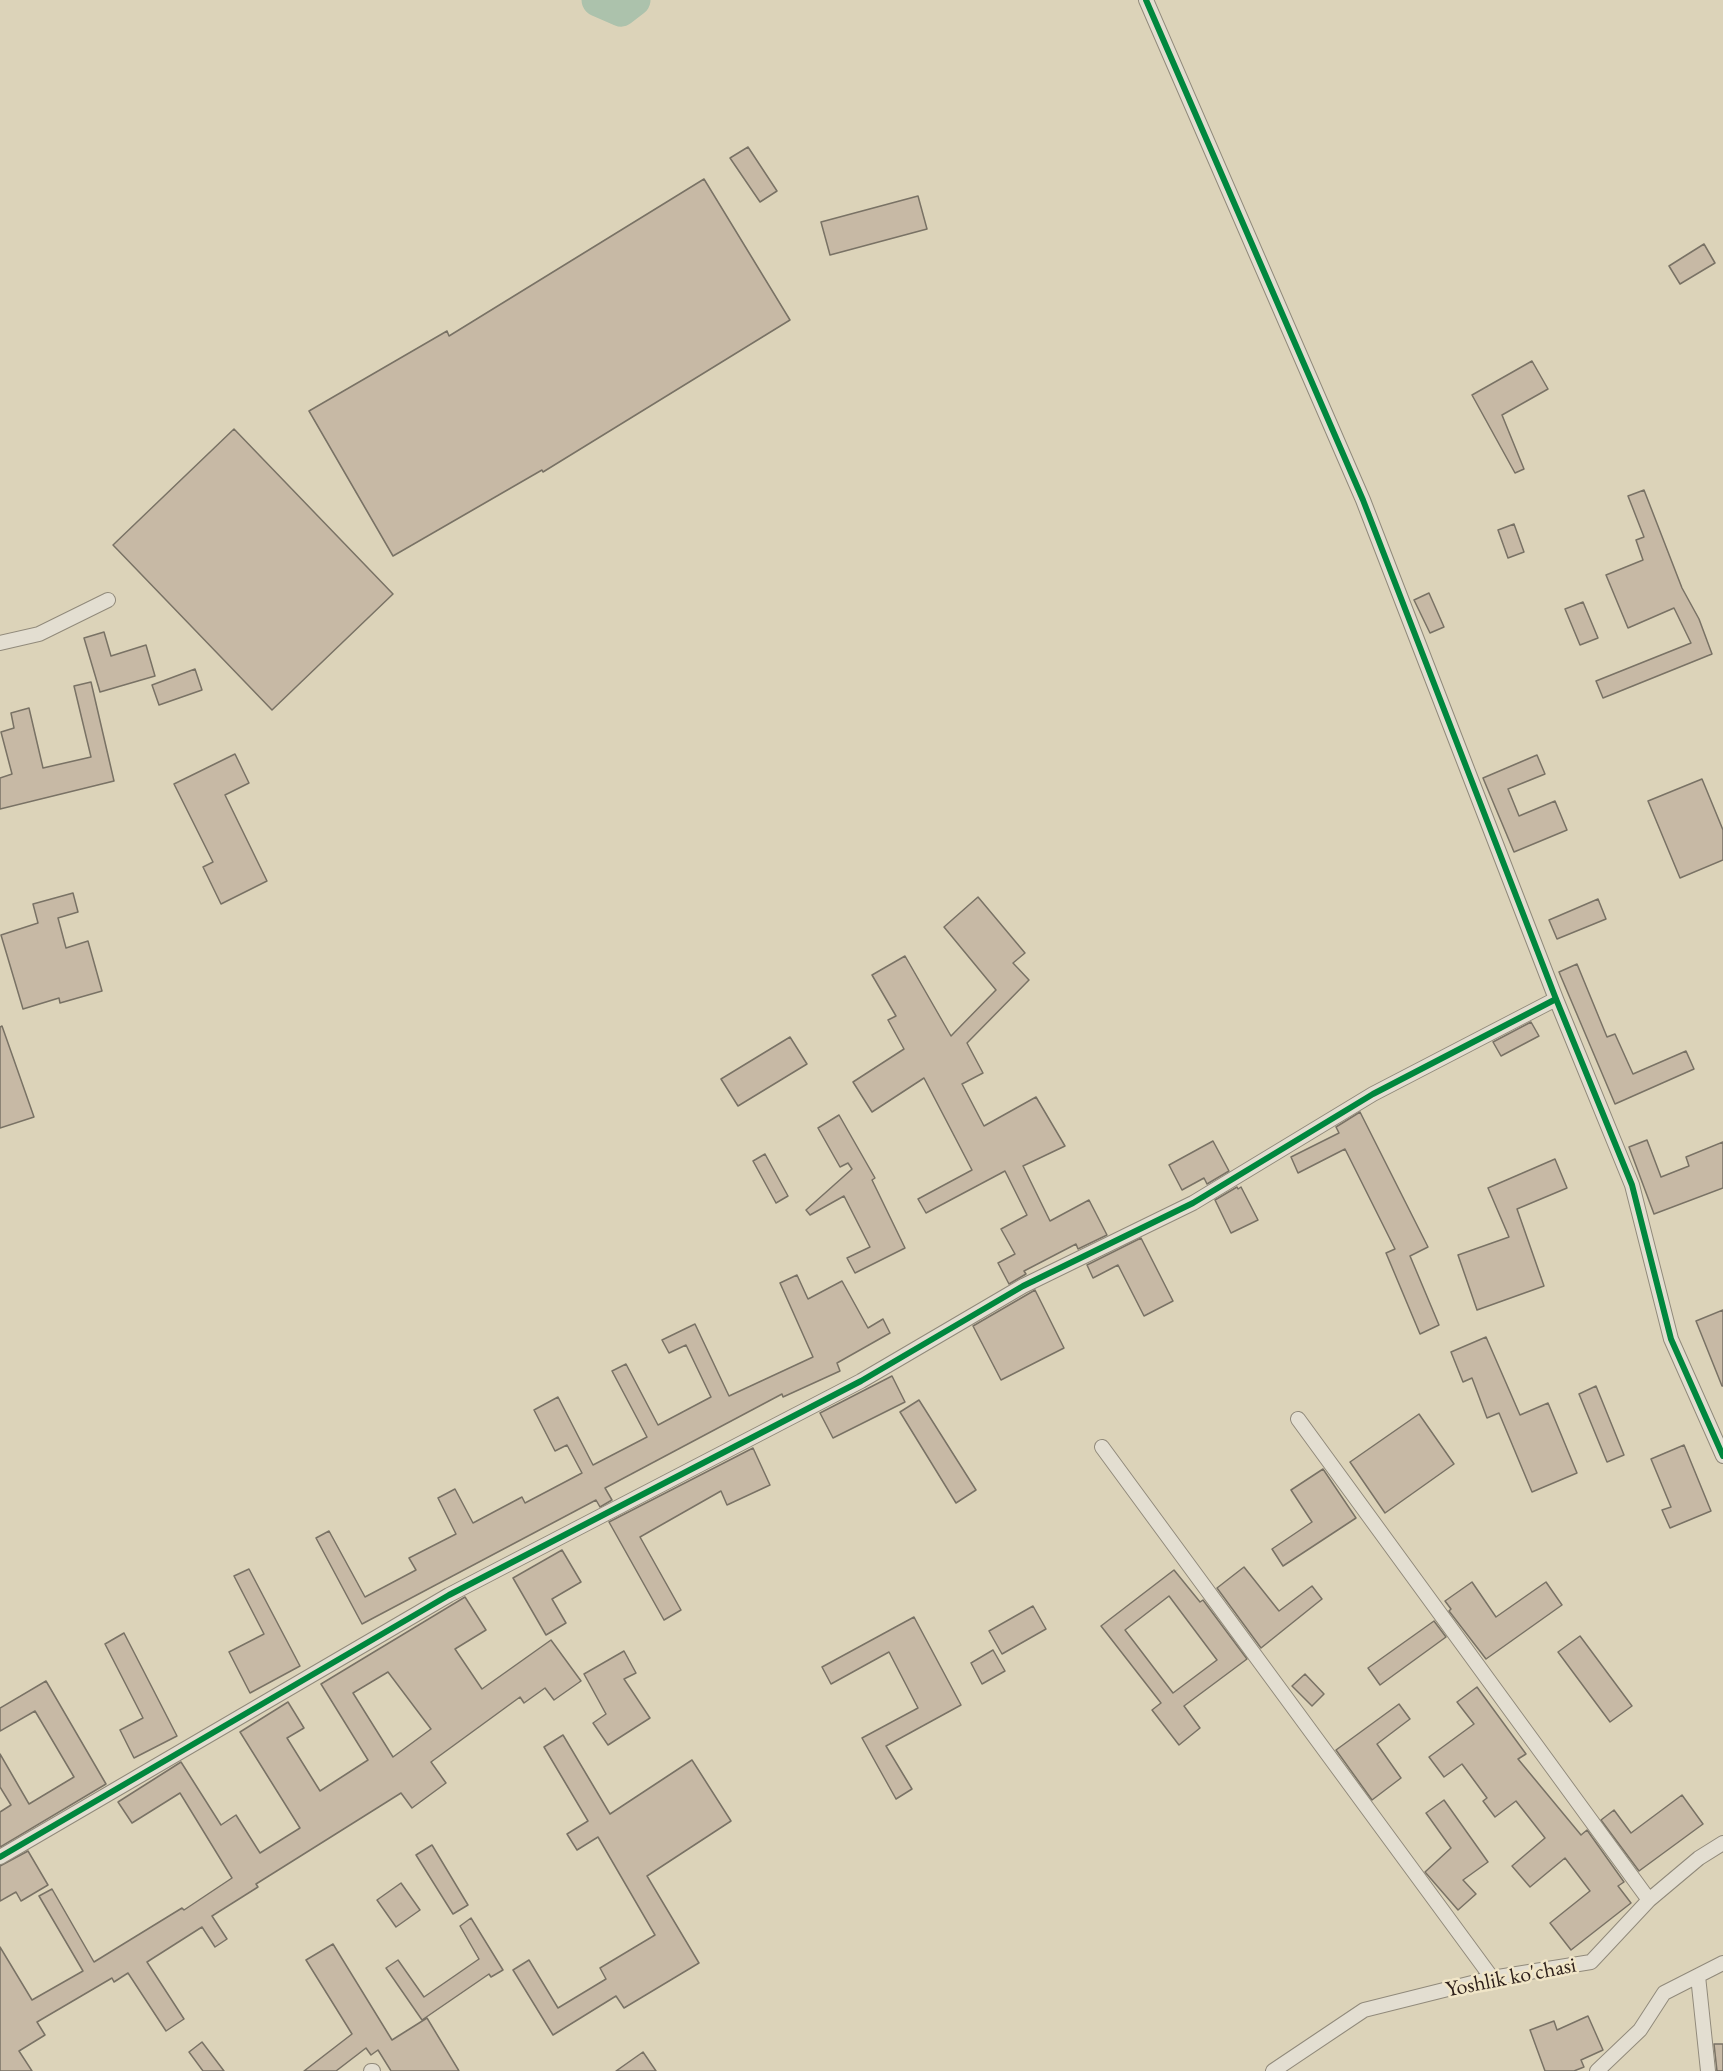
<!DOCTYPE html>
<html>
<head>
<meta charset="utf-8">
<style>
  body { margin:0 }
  canvas { display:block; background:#dcd3b9 }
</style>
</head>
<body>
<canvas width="1723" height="2071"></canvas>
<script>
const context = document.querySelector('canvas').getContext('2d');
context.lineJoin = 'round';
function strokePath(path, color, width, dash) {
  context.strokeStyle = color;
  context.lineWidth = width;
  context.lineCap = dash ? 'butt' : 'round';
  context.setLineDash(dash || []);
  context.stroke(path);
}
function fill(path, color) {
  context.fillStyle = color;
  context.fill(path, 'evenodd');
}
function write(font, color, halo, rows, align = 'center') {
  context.font = font + ' "EB Garamond",serif';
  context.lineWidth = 5;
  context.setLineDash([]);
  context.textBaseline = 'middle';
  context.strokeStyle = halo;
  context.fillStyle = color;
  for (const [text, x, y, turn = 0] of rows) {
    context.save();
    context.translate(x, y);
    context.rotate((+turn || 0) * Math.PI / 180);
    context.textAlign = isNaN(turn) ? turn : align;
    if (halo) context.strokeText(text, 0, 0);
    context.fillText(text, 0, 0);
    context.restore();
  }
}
strokePath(new Path2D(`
  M598 0 621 10 634 0`), '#acc2ac', 33);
const building = new Path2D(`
  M748 147 777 191 760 202 730 158Z
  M704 179 790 320 543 472 542 470 393 556 309 411 447 331 449 336Z
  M918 196 927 229 830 255 821 222Z
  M1704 244 1715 263 1680 284 1669 266Z
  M1532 361 1548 389 1502 415 1524 469 1515 473 1472 395Z
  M234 429 393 594 272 710 113 545Z
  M1644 490 1682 588 1699 619 1712 654 1603 698 1596 681 1691 643 1674 608 1628 628 1606 575 1643 560 1636 540 1644 537 1628 496Z
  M1514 524 1524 552 1508 558 1498 530Z
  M1429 593 1444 627 1430 633 1414 600Z
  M1583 602 1598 638 1580 645 1565 609Z
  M104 632 111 656 146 645 155 676 100 692 84 638Z
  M195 669 202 690 159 705 152 685Z
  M91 682 114 781 0 809V778L12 774 1 732 14 728 11 713 29 708 43 768 91 757 74 686Z
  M235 754 249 783 225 795 267 881 221 904 203 867 213 862 174 784Z
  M1537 755 1545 774 1508 789 1519 816 1555 801 1567 830 1514 852 1483 778Z
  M1702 779 1723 830V860L1680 878 1648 801Z
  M73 893 78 912 58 918 66 948 88 941 102 991 60 1003 59 998 23 1009 1 935 38 923 33 904Z
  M978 897 1025 953 1013 963 1029 980 967 1043 983 1073 962 1084 984 1126 1036 1097 1065 1146 1023 1166 1050 1221 1089 1200 1107 1235 1078 1249 1076 1244 1024 1271 1026 1274 1009 1284 998 1263 1015 1254 1001 1229 1027 1215 1005 1171 926 1213 918 1199 972 1170 924 1078 872 1112 853 1082 904 1049 888 1020 896 1016 872 975 905 956 951 1036 996 990 944 927Z
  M1598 899 1606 919 1557 939 1549 920Z
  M1577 964 1607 1037 1615 1034 1633 1074 1686 1051 1694 1069 1615 1104 1559 972Z
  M1531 1022 1539 1036 1501 1056 1493 1042Z
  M2 1026 34 1117 0 1128V1027Z
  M790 1037 807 1064 738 1106 721 1079Z
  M1360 1112 1428 1247 1410 1256 1439 1325 1420 1334 1386 1253 1395 1249 1345 1149 1298 1173 1291 1157 1339 1133 1336 1127Z
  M839 1115 875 1178 872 1180 905 1248 855 1273 847 1258 870 1247 844 1196 810 1215 806 1210 852 1169 848 1163 840 1167 818 1128Z
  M1647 1140 1661 1177 1689 1166 1686 1157 1723 1142V1188L1654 1214 1629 1147Z
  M1213 1141 1229 1171 1207 1184 1204 1178 1182 1190 1169 1165Z
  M765 1154 788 1196 776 1203 753 1161Z
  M1555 1159 1567 1188 1517 1209 1544 1286 1477 1310 1458 1255 1509 1237 1488 1188Z
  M1237 1187 1238 1189 1241 1187 1258 1220 1231 1233 1215 1200Z
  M1141 1238 1173 1301 1144 1316 1118 1265 1093 1278 1087 1265Z
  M797 1275 808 1299 842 1281 868 1328 883 1319 890 1333 837 1363 840 1371 783 1397 782 1394 605 1488 612 1500 600 1507 596 1500 362 1624 316 1538 329 1531 365 1597 416 1570 409 1558 456 1534 438 1498 455 1489 473 1523 522 1497 525 1503 582 1473 567 1445 555 1451 534 1410 558 1397 593 1465 647 1437 612 1371 626 1364 658 1425 711 1397 686 1345 669 1353 662 1340 695 1324 729 1396 813 1357 780 1283Z
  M1035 1290 1064 1348 1001 1380 973 1326Z
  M1723 1310V1386H1722L1696 1321Z
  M1486 1337 1520 1415 1548 1403 1577 1473 1532 1492 1499 1413 1487 1418 1472 1378 1463 1382 1451 1352Z
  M892 1376 905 1402 833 1438 820 1413Z
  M1596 1386 1624 1455 1607 1462 1579 1394Z
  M919 1400 976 1490 956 1503 900 1412Z
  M1419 1414 1454 1464 1385 1513 1350 1462Z
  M1684 1445 1711 1511 1670 1528 1662 1510 1671 1507 1651 1459Z
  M753 1448 770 1485 727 1505 721 1491 640 1537 681 1610 664 1620 609 1522Z
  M1323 1469 1356 1518 1283 1566 1272 1549 1312 1522 1291 1490Z
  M562 1550 581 1582 552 1599 566 1623 546 1635 513 1578Z
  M1244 1567 1279 1611 1312 1586 1322 1599 1261 1648 1217 1588Z
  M249 1569 300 1666 250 1693 229 1652 264 1634 234 1576Z
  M1174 1570 1200 1602 1203 1600 1247 1659 1184 1706 1200 1728 1179 1745 1152 1710 1161 1703 1101 1626ZM1169 1596 1217 1660 1173 1693 1125 1630Z
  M1472 1582 1496 1617 1546 1582 1562 1605 1486 1659 1449 1611 1451 1609 1445 1601Z
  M465 1597 486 1630 455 1649 482 1689 551 1640 581 1681 554 1700 545 1688 524 1703 520 1697 431 1762 446 1783 412 1808 401 1793 256 1884 258 1887 212 1916 227 1939 215 1947 202 1927 147 1962 184 2019 166 2031 128 1973 114 1982 112 1978 37 2022 45 2035 19 2051 32 2071H0V1947L32 2000 83 1971 39 1896 52 1889 94 1962 182 1908 184 1910 232 1878 180 1793 132 1823 118 1802 181 1762 221 1825 236 1815 260 1853 300 1828 240 1732 288 1702 304 1728 287 1738 320 1791 368 1760 321 1684ZM388 1672 431 1729 393 1757 353 1693Z
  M1033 1606 1046 1629 1002 1654 989 1631Z
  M914 1617 961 1705 886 1746 912 1789 896 1799 862 1738 918 1708 889 1652 831 1684 822 1667Z
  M1434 1621 1446 1637 1380 1685 1368 1668Z
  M124 1633 177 1736 134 1758 120 1730 143 1718 105 1644Z
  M1580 1636 1632 1706 1610 1722 1558 1652Z
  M993 1650 1005 1671 982 1684 971 1663Z
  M624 1651 636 1673 624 1679 650 1718 608 1745 593 1723 606 1714 584 1674Z
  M1305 1674 1324 1694 1312 1706 1292 1686Z
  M46 1681 106 1784 0 1847V1812L11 1805 0 1787V1754L29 1804 74 1777 35 1711 0 1731V1708Z
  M1477 1687 1526 1754 1518 1759 1581 1835 1587 1830 1624 1882 1618 1886 1631 1903 1571 1950 1550 1923 1590 1891 1565 1858 1530 1887 1512 1866 1545 1838 1516 1801 1495 1817 1483 1801 1487 1798 1462 1764 1444 1777 1429 1757 1474 1724 1457 1702Z
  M1399 1704 1410 1719 1377 1744 1401 1778 1372 1800 1336 1750Z
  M563 1735 610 1814 692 1760 731 1821 647 1876 699 1963 624 2008 616 1996 553 2035 513 1970 529 1960 558 2008 606 1979 600 1968 655 1935 598 1837 577 1850 567 1834 588 1821 544 1747Z
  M1682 1795 1703 1824 1639 1871 1601 1820 1614 1810 1631 1833Z
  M1444 1800 1488 1862 1463 1880 1476 1894 1458 1910 1425 1872 1451 1848 1426 1813Z
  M432 1845 468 1905 453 1914 416 1855Z
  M28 1851 48 1885 21 1901 16 1892 0 1901V1866Z
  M401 1883 420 1910 396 1927 377 1900Z
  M471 1918 503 1970 491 1977 489 1974 422 2020 386 1968 398 1960 424 1997 479 1959 460 1926Z
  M333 1944 392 2040 427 2018 459 2071H391L378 2050 371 2055 366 2048 336 2071H304L352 2034 306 1960Z
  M1588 2016 1603 2050 1581 2060 1584 2067 1574 2071H1545L1530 2030 1554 2021 1557 2030Z
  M202 2042 224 2071H203L189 2052Z
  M1714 2044H1723V2071H1717Z
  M643 2052 656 2071H616Z`);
fill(building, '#c7b9a5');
strokePath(building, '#797265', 1.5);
const street = new Path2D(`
  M1146 0 1363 500 1556 999 1632 1185 1671 1339 1723 1456
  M0 643 39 634 108 600
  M1298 1419 1649 1900
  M1102 1447 1492 1978
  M0 1857 449 1595 861 1381 1023 1286 1193 1203 1373 1094 1556 999
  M1698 1976 1708 2071
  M371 2071H373
  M1273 2071 1364 2010 1492 1978 1591 1962 1649 1900 1699 1858 1723 1843
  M1597 2071 1640 2030 1664 1993 1723 1963`);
strokePath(street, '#918a7b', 16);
strokePath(street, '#e3ded1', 14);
strokePath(new Path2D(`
  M1146 0 1363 500 1556 999 1632 1185 1671 1339 1723 1456
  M0 1857 449 1595 861 1381 1023 1286 1193 1203 1373 1094 1556 999`), '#00873e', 6);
write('22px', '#2e201b', '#f1e6c8', [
  ["Yoshlik ko'chasi",1511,1978,-11]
]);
</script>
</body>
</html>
